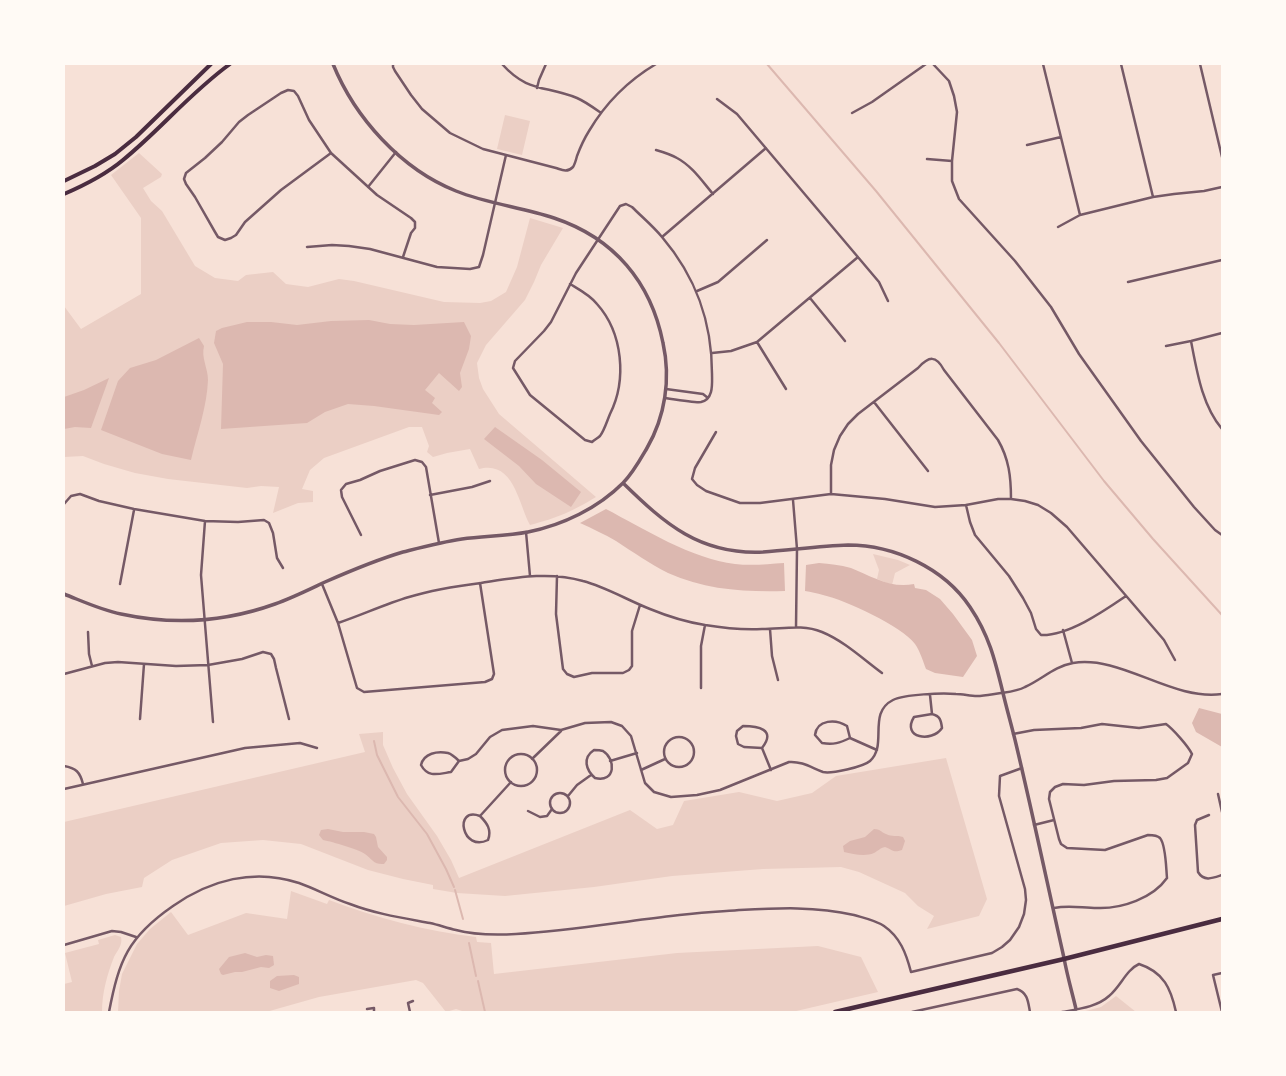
<!DOCTYPE html>
<html>
<head>
<meta charset="utf-8">
<style>
  body { margin:0 }
  #map { position:relative; width:1286px; height:1076px; overflow:hidden; background:#f7e1d7; font-family:"Open Sans",sans-serif }
  canvas { display:block }
  .frame { position:absolute; inset:0; border:65px solid #fffaf5; pointer-events:none }
</style>
</head>
<body>
<div id="map">
<canvas width="1286" height="1076"></canvas>
<div class="frame"></div>
</div>
<script>
const context = document.querySelector('canvas').getContext('2d');
context.lineJoin = 'round';
function fill(path, color) {
  context.fillStyle = color;
  context.fill(path, 'evenodd');
}
function strokePath(path, color, width, dash) {
  context.strokeStyle = color;
  context.lineWidth = width;
  context.lineCap = dash ? 'butt' : 'round';
  context.setLineDash(dash || []);
  context.stroke(path);
}
fill(new Path2D(`
  M505 115 530 121 522 155 497 149Z
  M139 153 162 174 161 177 143 188 151 201 162 211 195 266 215 278 238 281 246 275 273 272 286 284 308 287 339 279 354 281 444 302 480 303 491 301 506 292 517 267 530 218 563 228 541 265 534 282 525 300 486 345 477 363 479 378 483 389 499 414 596 497C573 511 557 518 530 525 518 503 514 460 479 469L470 449 447 453 433 457 427 452 429 446 422 427H409L324 458 310 470 302 489 313 491V502L298 503 273 513 279 487 261 486 247 488 168 479 135 473 104 464 83 456 64 457V306L81 329 141 294V218L111 175Z
  M873 554 898 560 910 565 895 573 892 585 877 579 879 570Z
  M383 732V745L393 768 407 794 437 836 451 860 459 878 630 810 657 829 673 825 684 801 739 792 777 801 812 793 836 776 946 758 987 899 979 916 927 929 934 916 918 906 905 893 859 872 841 867 763 869 672 876 594 887 505 896 457 893 433 889V885L403 879 368 870 301 844 263 840 221 843 172 860 144 878 142 887 106 894 64 906V822L365 752 359 734Z
  M291 891 327 904 329 900C376 918 426 931 476 937L477 942 491 943 494 974 677 953 818 946 861 957 878 992 792 1012H465L456 1009 446 1012 423 983 416 980 319 997 266 1012H118L119 991 122 974 137 944 150 929 171 912 188 935 246 913 287 919Z
  M115 935 121 937C123 945 117 951 114 957 107 975 102 993 102 1012H64V984L72 982 65 953 99 944 98 940Z
  M1116 996 1136 1012H1082L1101 1007Z`), '#ebcfc5');
fill(new Path2D(`
  M369 320 390 324 414 325 464 322 471 336 469 349 460 373 462 387 459 391 439 373 425 390 435 398 432 403 442 412 439 415 374 406 348 404 325 412 307 423 221 429 223 364 214 343 216 331 222 328 247 322H271L297 325 331 321Z
  M199 338 204 346C201 358 208 368 208 380 207 407 197 434 191 460L162 454 101 430 118 381 130 368 156 360Z
  M109 378 91 428 75 427 64 429V397L84 390Z
  M495 427 542 460 581 492 571 507 536 484 519 466 484 439Z
  M606 509C644 529 692 559 735 564 752 566 768 564 784 563L785 591C744 592 706 590 668 573 650 564 633 552 616 541 604 534 593 529 580 523Z
  M819 563C830 564 840 565 851 568 871 576 891 589 914 584L915 588 926 590 940 599 953 614 972 640 977 656 963 677 935 673 926 669C923 661 920 651 915 644 902 626 845 600 823 595 817 593 811 592 805 591L806 565Z
  M1199 708 1222 714V747L1196 732 1192 723Z
  M328 829 343 832H364L374 834 376 837 378 847 387 857V860L384 864C374 865 372 859 365 854 358 849 333 842 323 840L319 835 321 830Z
  M874 829C880 829 881 832 886 834 892 837 897 835 903 837L905 841 902 850C893 853 893 850 885 847 880 848 878 851 874 853 865 857 853 854 844 852L843 846 850 841 865 837Z
  M245 953 257 957 266 955 273 956 274 965 269 968 261 967 242 972H235L223 975 221 974 219 969 229 957Z
  M294 975 299 977V984L279 991 270 988V981L277 976Z`), '#dcb8b0');
strokePath(new Path2D(`
  M767 64 876 191 999 343 1104 481 1153 539 1222 615
  M374 741 377 755 398 797 427 834 446 869 454 887
  M455 890 463 919
  M469 943 476 976
  M478 981 485 1012`), '#dcb8b0', 2);
strokePath(new Path2D(`
  M393 64V67L395 71 411 95 422 109 450 133 483 149 556 168C562 170 567 173 573 167 575 164 576 160 577 156 580 148 584 139 589 131 605 104 629 80 656 64
  M502 64C528 93 545 85 577 98 586 102 594 108 601 113
  M933 64 949 81 954 96 957 112 952 161V181L959 199 1015 261 1051 307 1079 354 1141 441 1194 507 1215 530 1222 535
  M1043 64 1080 215
  M1121 64 1153 197
  M1200 64 1222 157
  M537 88 539 80 546 64
  M717 99 737 114 879 282 888 301
  M852 113 872 102 926 64
  M1027 145 1061 137
  M656 150C663 152 670 154 677 158 692 166 702 181 713 194
  M331 153 281 190 245 222 236 235 231 238 225 240 218 237 215 232 195 197 186 184 184 179 186 173 205 158 222 142 239 122 248 115 281 93 288 90 294 91 298 96 309 120 331 153 377 195 411 218 415 222V228L411 233 403 257
  M927 159 952 161
  M368 187 396 152
  M1058 227 1080 215 1153 197 1174 194 1204 191 1222 187
  M662 237 766 148
  M307 247 332 245 349 246 370 249 437 267 470 269 479 267 483 255 506 155
  M1128 282 1222 260
  M570 284C580 290 590 295 597 304 623 333 627 380 610 414 607 421 604 431 600 436 598 438 594 440 592 442L585 440 530 395 513 368 515 361 544 331 551 322 576 273 620 206 626 204 632 207C642 217 653 226 662 237 696 277 712 321 712 374 712 383 714 399 701 402 696 403 672 399 665 398
  M697 291 718 282 767 240
  M810 298 845 341
  M1191 341C1197 372 1202 405 1222 429
  M757 342 786 389
  M1166 346 1191 341 1222 333
  M712 353 731 351 757 342 858 257
  M666 389 703 394 708 398
  M874 402 928 471
  M716 432 695 468 692 479 697 485 706 491 740 503H760L831 494 885 499 935 507 966 505 998 499H1011L1025 501 1038 505 1051 513 1067 527 1164 640 1175 660
  M831 494V465L834 450 840 436 848 424 858 414 918 368C929 356 936 355 944 370L998 440C1009 459 1011 477 1011 499
  M430 495 472 487 490 481
  M793 500 797 549 796 627
  M64 504 71 496 80 494 99 501 134 509 205 521 238 522 264 520 269 523 273 533 277 558 283 568
  M966 505 970 522 975 535 1009 576 1023 598 1031 613 1036 629 1041 635C1068 636 1104 611 1126 596
  M205 521 201 575 213 722
  M526 532 530 576
  M361 535 342 497 341 490 346 484 360 480 380 471 415 460 422 462 426 467 439 543
  M557 576 556 614 563 669 567 674 574 677 592 673H623L629 670 632 666V631L640 605
  M120 584 134 510
  M322 584 338 623 357 688 364 692 485 682 492 679 494 674 480 583
  M338 623C362 615 385 604 409 597 432 590 457 586 481 583 514 578 549 571 583 581 606 587 627 600 650 609 667 616 686 622 705 625 723 628 743 630 762 629 783 629 802 624 822 632 844 641 863 659 882 673
  M770 629 772 656 778 680
  M1063 630 1072 663
  M88 632 89 654 92 666
  M64 674 105 663 118 662 176 666 208 665 242 659 263 652 271 654 274 659 276 668 289 719
  M701 688V646L705 625
  M930 695 932 714 914 717C901 738 932 743 942 728 941 720 940 716 932 714
  M140 719 144 664
  M1013 734 1034 730 1081 728 1102 724 1139 728 1166 724C1173 729 1188 746 1192 754L1188 763 1167 778 1156 780 1114 781 1084 785 1063 784 1055 787 1050 792 1049 799 1059 839 1061 844 1067 848 1105 850 1148 835C1152 835 1157 835 1160 838 1166 845 1166 868 1167 878 1153 898 1122 909 1097 908 1082 908 1069 905 1054 908
  M664 752a15 15 0 1 1 30 0a15 15 0 1 1-30 0Z
  M850 738C840 743 833 745 822 743L815 735C817 719 836 719 847 726L850 738 877 750
  M762 748 744 747 738 744 736 736 737 731 743 726C757 726 777 729 762 748L771 770
  M594 750C597 750 600 750 603 751 616 759 616 783 595 778 586 770 582 758 594 750Z
  M505 770a16 16 0 1 1 32 0a16 16 0 1 1-32 0Z
  M532 759 561 731
  M459 761 451 772C438 774 428 778 421 765 424 753 437 751 448 753 452 754 456 758 459 761L468 759 476 754 490 737 502 730 533 726 561 730 585 723 611 722 622 726 631 736 645 783 654 792 671 797 697 795 720 790 789 762C802 761 812 768 823 772 831 774 863 767 870 761 888 745 867 713 893 700 905 694 942 693 956 694 963 694 970 696 977 696 985 696 993 694 1001 693 1008 692 1018 691 1025 687 1041 680 1055 666 1073 663 1122 655 1171 701 1222 694
  M610 761 637 753
  M64 766C76 768 80 772 83 784
  M641 770 665 759
  M64 789 245 748 300 743 317 748
  M550 803a10 10 0 1 1 20 0a10 10 0 1 1-20 0Z
  M1218 794 1222 812
  M568 796 577 785 591 775
  M528 811 540 817 547 816 552 809
  M1209 815 1197 820 1195 825 1198 872C1204 882 1213 878 1222 875
  M480 816C487 823 492 830 488 840 462 853 453 806 480 816L511 782
  M1034 825 1054 820
  M64 945 112 931 121 932 136 937
  M367 1009 374 1008V1012
  M109 1012C119 960 128 937 173 906 210 880 254 868 299 883 316 889 332 898 350 904 376 914 403 918 430 923 439 925 447 928 456 930 474 935 498 935 516 934 568 931 619 922 671 916 694 913 717 912 739 910 778 908 816 906 854 915 864 918 875 920 884 926 900 937 906 953 911 972L992 953 1002 947 1010 940 1019 927 1024 914 1026 900 1025 889 999 796 1000 776 1022 768
  M410 1012 408 1003 413 1001
  M912 1012 1017 989C1028 993 1028 1002 1030 1012
  M1062 1012C1078 1009 1097 1007 1109 996 1121 986 1126 970 1139 964 1164 972 1171 989 1176 1012
  M1222 1012 1213 975 1222 973`), '#755966', 2.5);
strokePath(new Path2D(`
  M623 483C665 524 700 555 763 552 791 550 820 546 848 545 894 545 944 568 970 607 989 635 995 660 1003 693 1007 710 1012 727 1016 744 1033 815 1048 887 1064 958 1067 975 1072 992 1076 1009
  M64 594C82 601 101 610 121 614 172 625 225 622 275 604 292 598 308 590 325 582 350 571 376 560 403 552 423 547 442 542 462 539 484 536 507 536 528 532 563 525 598 508 623 483 633 473 640 460 647 448 665 417 671 379 663 343 651 282 614 238 554 218 522 207 488 204 456 191 401 169 355 118 333 64`), '#755966', 3.5);
strokePath(new Path2D(`
  M64 181 95 166 115 154 136 137 211 64
  M64 194C85 185 105 175 123 160 160 130 191 92 230 64`), '#4a2c40', 4);
strokePath(new Path2D(`
  M835 1012 1064 959 1222 919`), '#4a2c40', 4.5);
</script>
</body>
</html>
